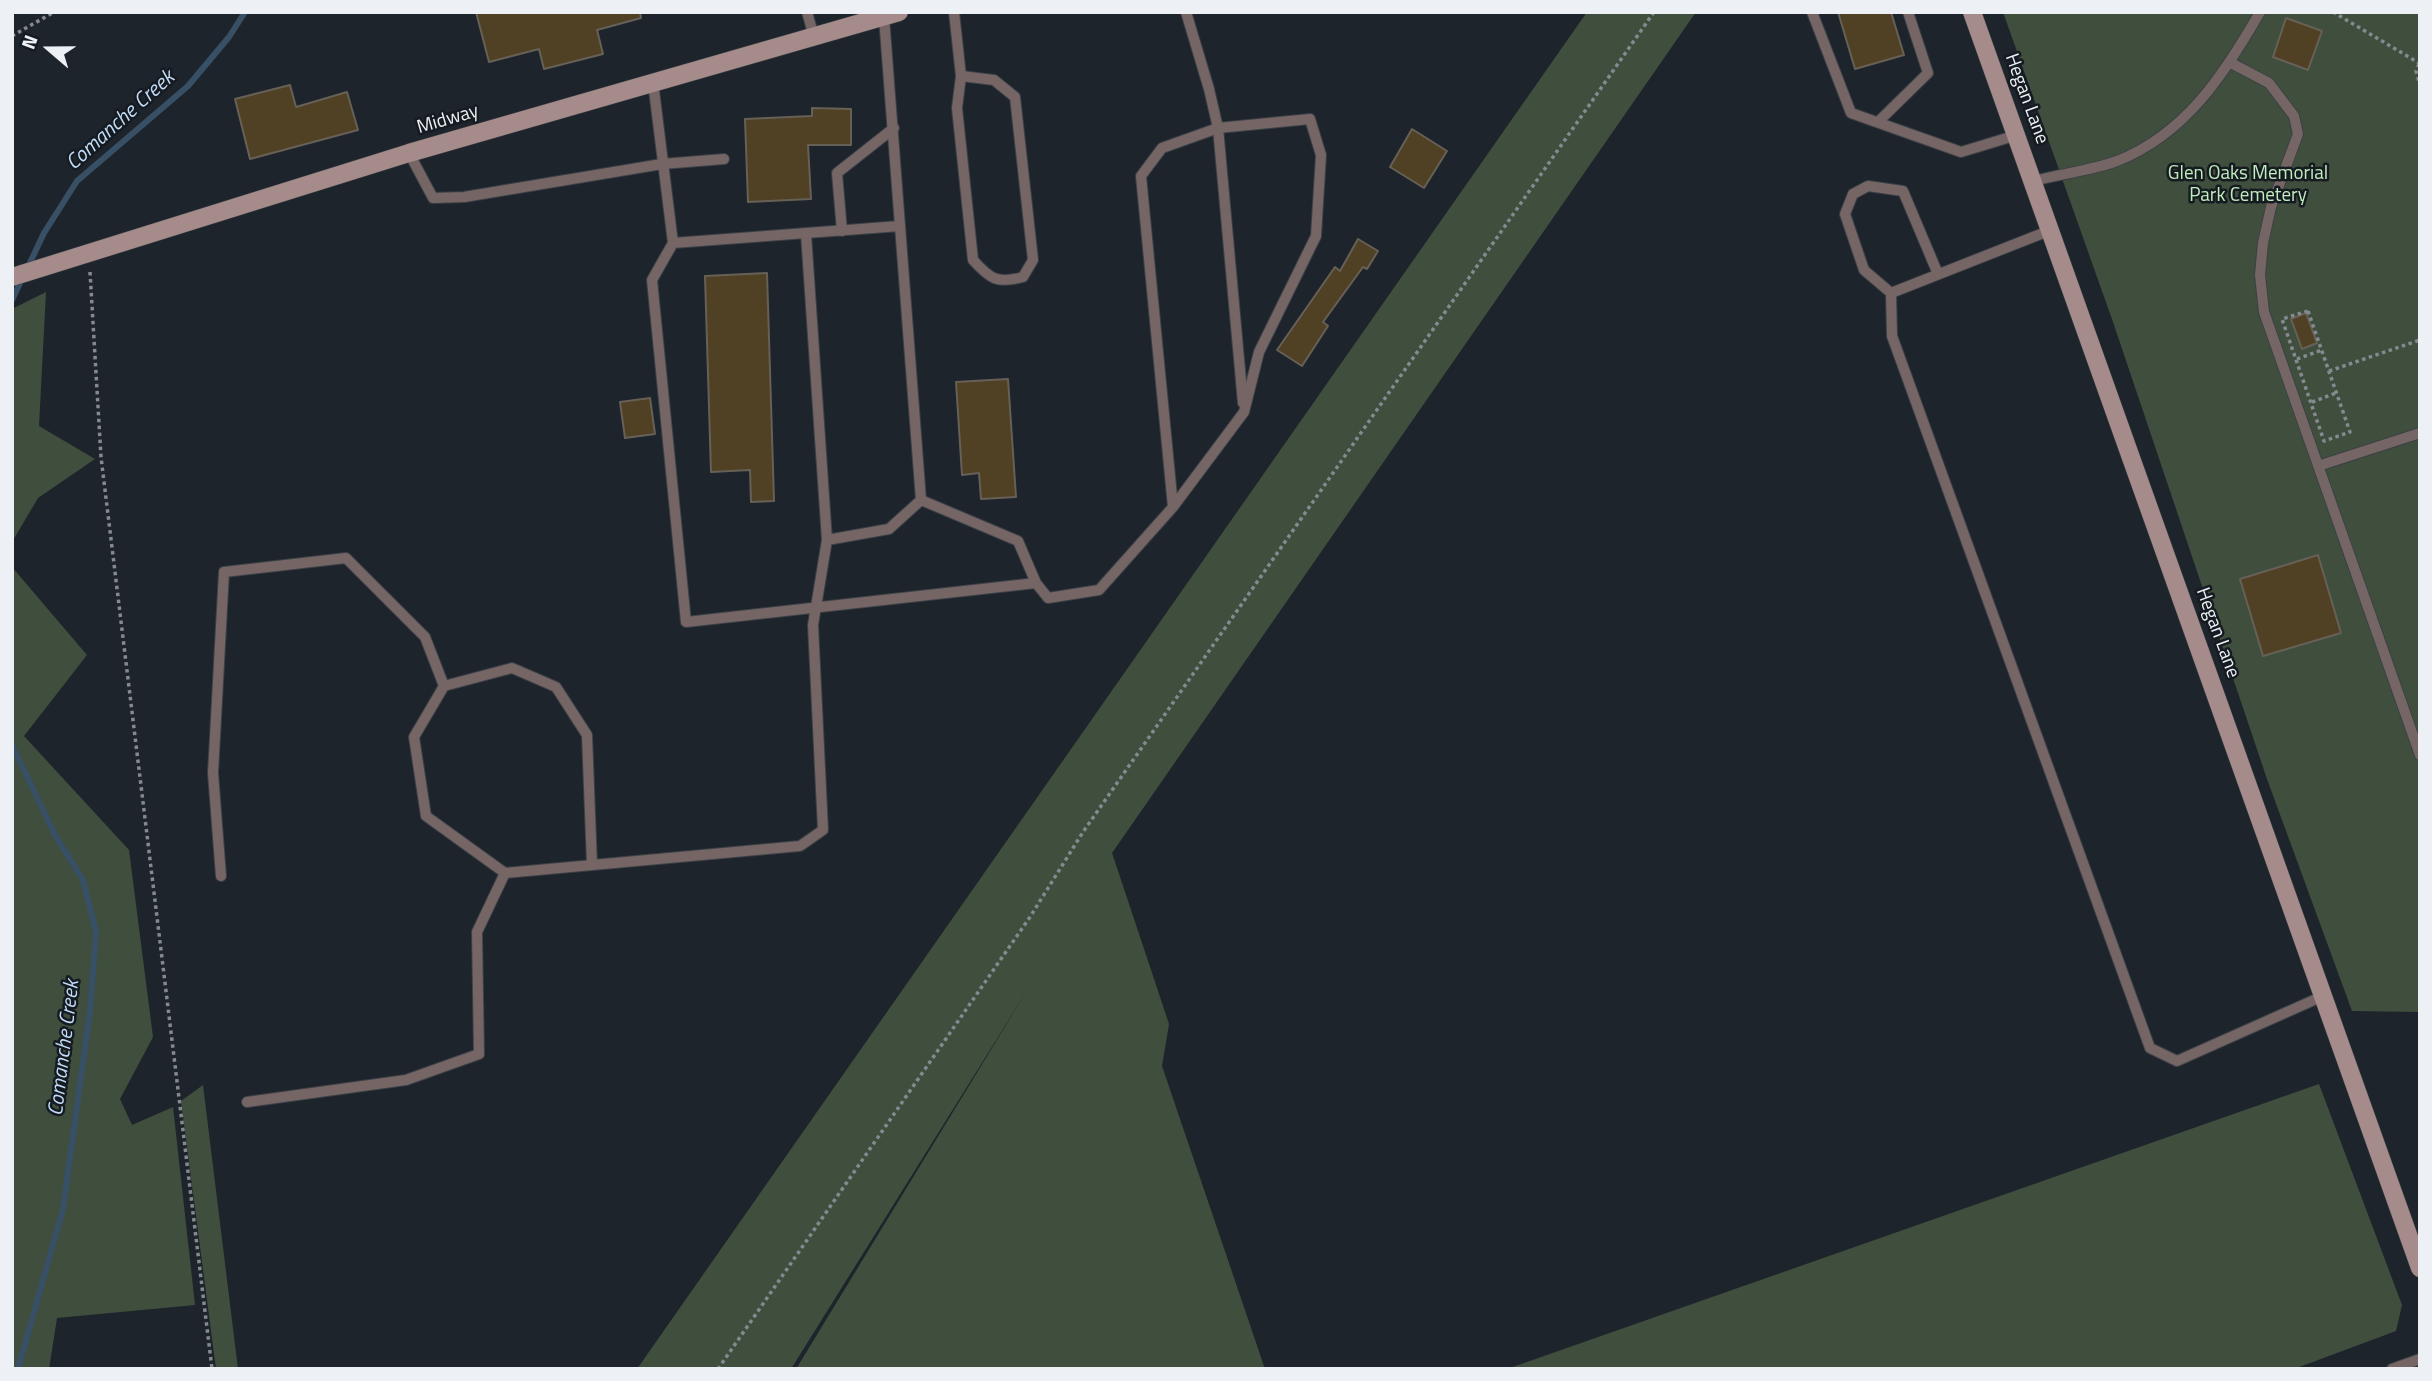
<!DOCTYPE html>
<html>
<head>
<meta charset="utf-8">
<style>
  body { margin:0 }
  #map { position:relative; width:2432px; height:1381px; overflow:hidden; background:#1e242b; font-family:"Titillium Web",sans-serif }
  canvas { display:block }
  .frame { position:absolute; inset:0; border:14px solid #edf1f6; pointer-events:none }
  .north { position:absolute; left:14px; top:14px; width:70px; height:70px; -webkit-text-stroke:5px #151b21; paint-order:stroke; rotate:290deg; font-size:19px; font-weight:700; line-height:28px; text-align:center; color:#edf1f6 }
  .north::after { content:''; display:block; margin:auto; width:24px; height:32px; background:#edf1f6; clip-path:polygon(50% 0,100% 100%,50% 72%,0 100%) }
</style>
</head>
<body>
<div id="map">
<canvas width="2432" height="1381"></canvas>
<div class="frame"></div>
<div class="north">N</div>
</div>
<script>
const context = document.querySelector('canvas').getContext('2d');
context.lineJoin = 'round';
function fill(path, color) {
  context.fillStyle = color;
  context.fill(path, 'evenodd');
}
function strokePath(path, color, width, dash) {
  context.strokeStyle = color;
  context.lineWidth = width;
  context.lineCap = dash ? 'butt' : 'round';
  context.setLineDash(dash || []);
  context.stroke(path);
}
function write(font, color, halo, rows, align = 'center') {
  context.font = font + ' "Titillium Web",sans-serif';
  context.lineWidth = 5;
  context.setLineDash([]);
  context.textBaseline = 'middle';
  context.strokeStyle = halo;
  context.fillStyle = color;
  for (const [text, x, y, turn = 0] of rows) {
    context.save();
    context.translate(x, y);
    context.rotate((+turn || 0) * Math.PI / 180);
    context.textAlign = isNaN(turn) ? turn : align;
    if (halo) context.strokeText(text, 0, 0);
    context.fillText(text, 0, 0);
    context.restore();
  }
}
fill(new Path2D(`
  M1587 12H1696L1112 853 1169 1024 1162 1066 1265 1369H796L1028 989 791 1369H637Z
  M2003 12H2420V1012L2352 1011 2267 779 2113 322Z
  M46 292 39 426 95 459 38 498 12 542V309Z
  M12 567 87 655 24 736 129 850 153 1037 120 1099 132 1125 173 1107 195 1305 57 1318 49 1369H12Z
  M2319 1084 2402 1305 2396 1331 2294 1369H1507Z
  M203 1085 238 1369H216L181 1101Z`), '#404e3e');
strokePath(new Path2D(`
  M27 269 44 233 77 181 188 86 229 37 245 12
  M12 300 22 279
  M12 745 55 835 83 880 96 932 90 1011 63 1209 18 1369`), '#385066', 6);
const building = new Path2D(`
  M476 12H640L641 18 597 30 603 54 544 69 539 49 489 62Z
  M1838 12H1891L1904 55 1855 69Z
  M2286 18 2322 31 2308 70 2273 57Z
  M290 85 296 107 347 92 358 130 250 159 235 99Z
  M812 108 851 109V145H808L811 199 748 202 745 119 812 116Z
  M1412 129 1447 151 1424 188 1390 167Z
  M1358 239 1378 251 1367 269 1363 267 1323 322 1328 326 1302 366 1277 350 1335 267 1340 271Z
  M767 273 774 501 751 502 750 470 711 472 705 276Z
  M2306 313 2317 343 2302 349 2291 319Z
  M1008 379 1016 497 981 499 979 473 962 475 956 382Z
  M650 398 655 434 625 438 620 402Z
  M2318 555 2341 633 2263 656 2240 579Z`);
fill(building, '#504024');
strokePath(building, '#666057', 2);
const lane = new Path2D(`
  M807 12 814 37
  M954 12 961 76 957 108 973 260C990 279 997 284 1023 277L1033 260 1015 97 994 80 961 76
  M1186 12 1209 89 1218 128 1243 403
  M1812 12 1851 113 1961 152 2017 135
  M884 17 921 500
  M2231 63 2269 83 2294 116 2298 134 2271 207 2263 243 2260 275 2264 312 2420 755
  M653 82 673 243 652 280 686 622 1036 583
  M1878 122 1928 73 1908 12
  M409 153 433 198 464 197 662 164 724 159
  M2034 181C2060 174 2093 170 2117 161 2186 134 2225 73 2260 12
  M2051 230 1891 293 1892 336 2150 1048 2177 1061 2323 996
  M842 231 837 173 894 128
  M673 243 900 226
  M1891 293 1864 270 1845 214 1853 194 1868 186 1903 191 1938 274
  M2318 466 2420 433
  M921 500 1018 541 1036 583 1048 598 1099 590 1173 507 1141 176 1162 148 1218 128 1310 119 1321 155 1316 236 1259 352 1244 412 1173 507
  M827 540 889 529 921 500
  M592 865 587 735 556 687 512 668 444 686 414 737 426 816 505 873 800 846 823 830 813 625 827 540 806 234
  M221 876 213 773 224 572 346 558 425 637 444 686
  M247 1102 406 1080 479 1054 477 932 505 873
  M2392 1369 2420 1359`);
const secondary = new Path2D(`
  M1972 12 2420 1268
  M12 277 409 153 899 12`);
strokePath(lane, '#3b4147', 12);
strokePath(secondary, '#3b4147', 19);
strokePath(new Path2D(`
  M2333 12 2419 63
  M12 36 54 12
  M2419 64 2416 71 2420 85
  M90 272 101 457 212 1369
  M2308 311 2350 432 2324 441 2282 319Z
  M2297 359 2322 350
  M2329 371 2420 340
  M2312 402 2336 393
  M718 1369 1030 917 1083 832 1654 12`), '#858a90', 3.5, [3.5, 3.5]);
strokePath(lane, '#766565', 10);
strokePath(secondary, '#a58b8a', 18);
write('19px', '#edf1f6', '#151b21', [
  ["Hegan Lane",2026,99,70],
  ["Midway",448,120,-16],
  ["Hegan Lane",2217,633,70]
]);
write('19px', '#c1ecbd', '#151b21', [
  ["Glen Oaks Memorial",2248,174],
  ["Park Cemetery",2248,196]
]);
write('italic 21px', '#c2ddf8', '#151b21', [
  ["Comanche Creek",121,121,-42],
  ["Comanche Creek",65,1048,-83]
]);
</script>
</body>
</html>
